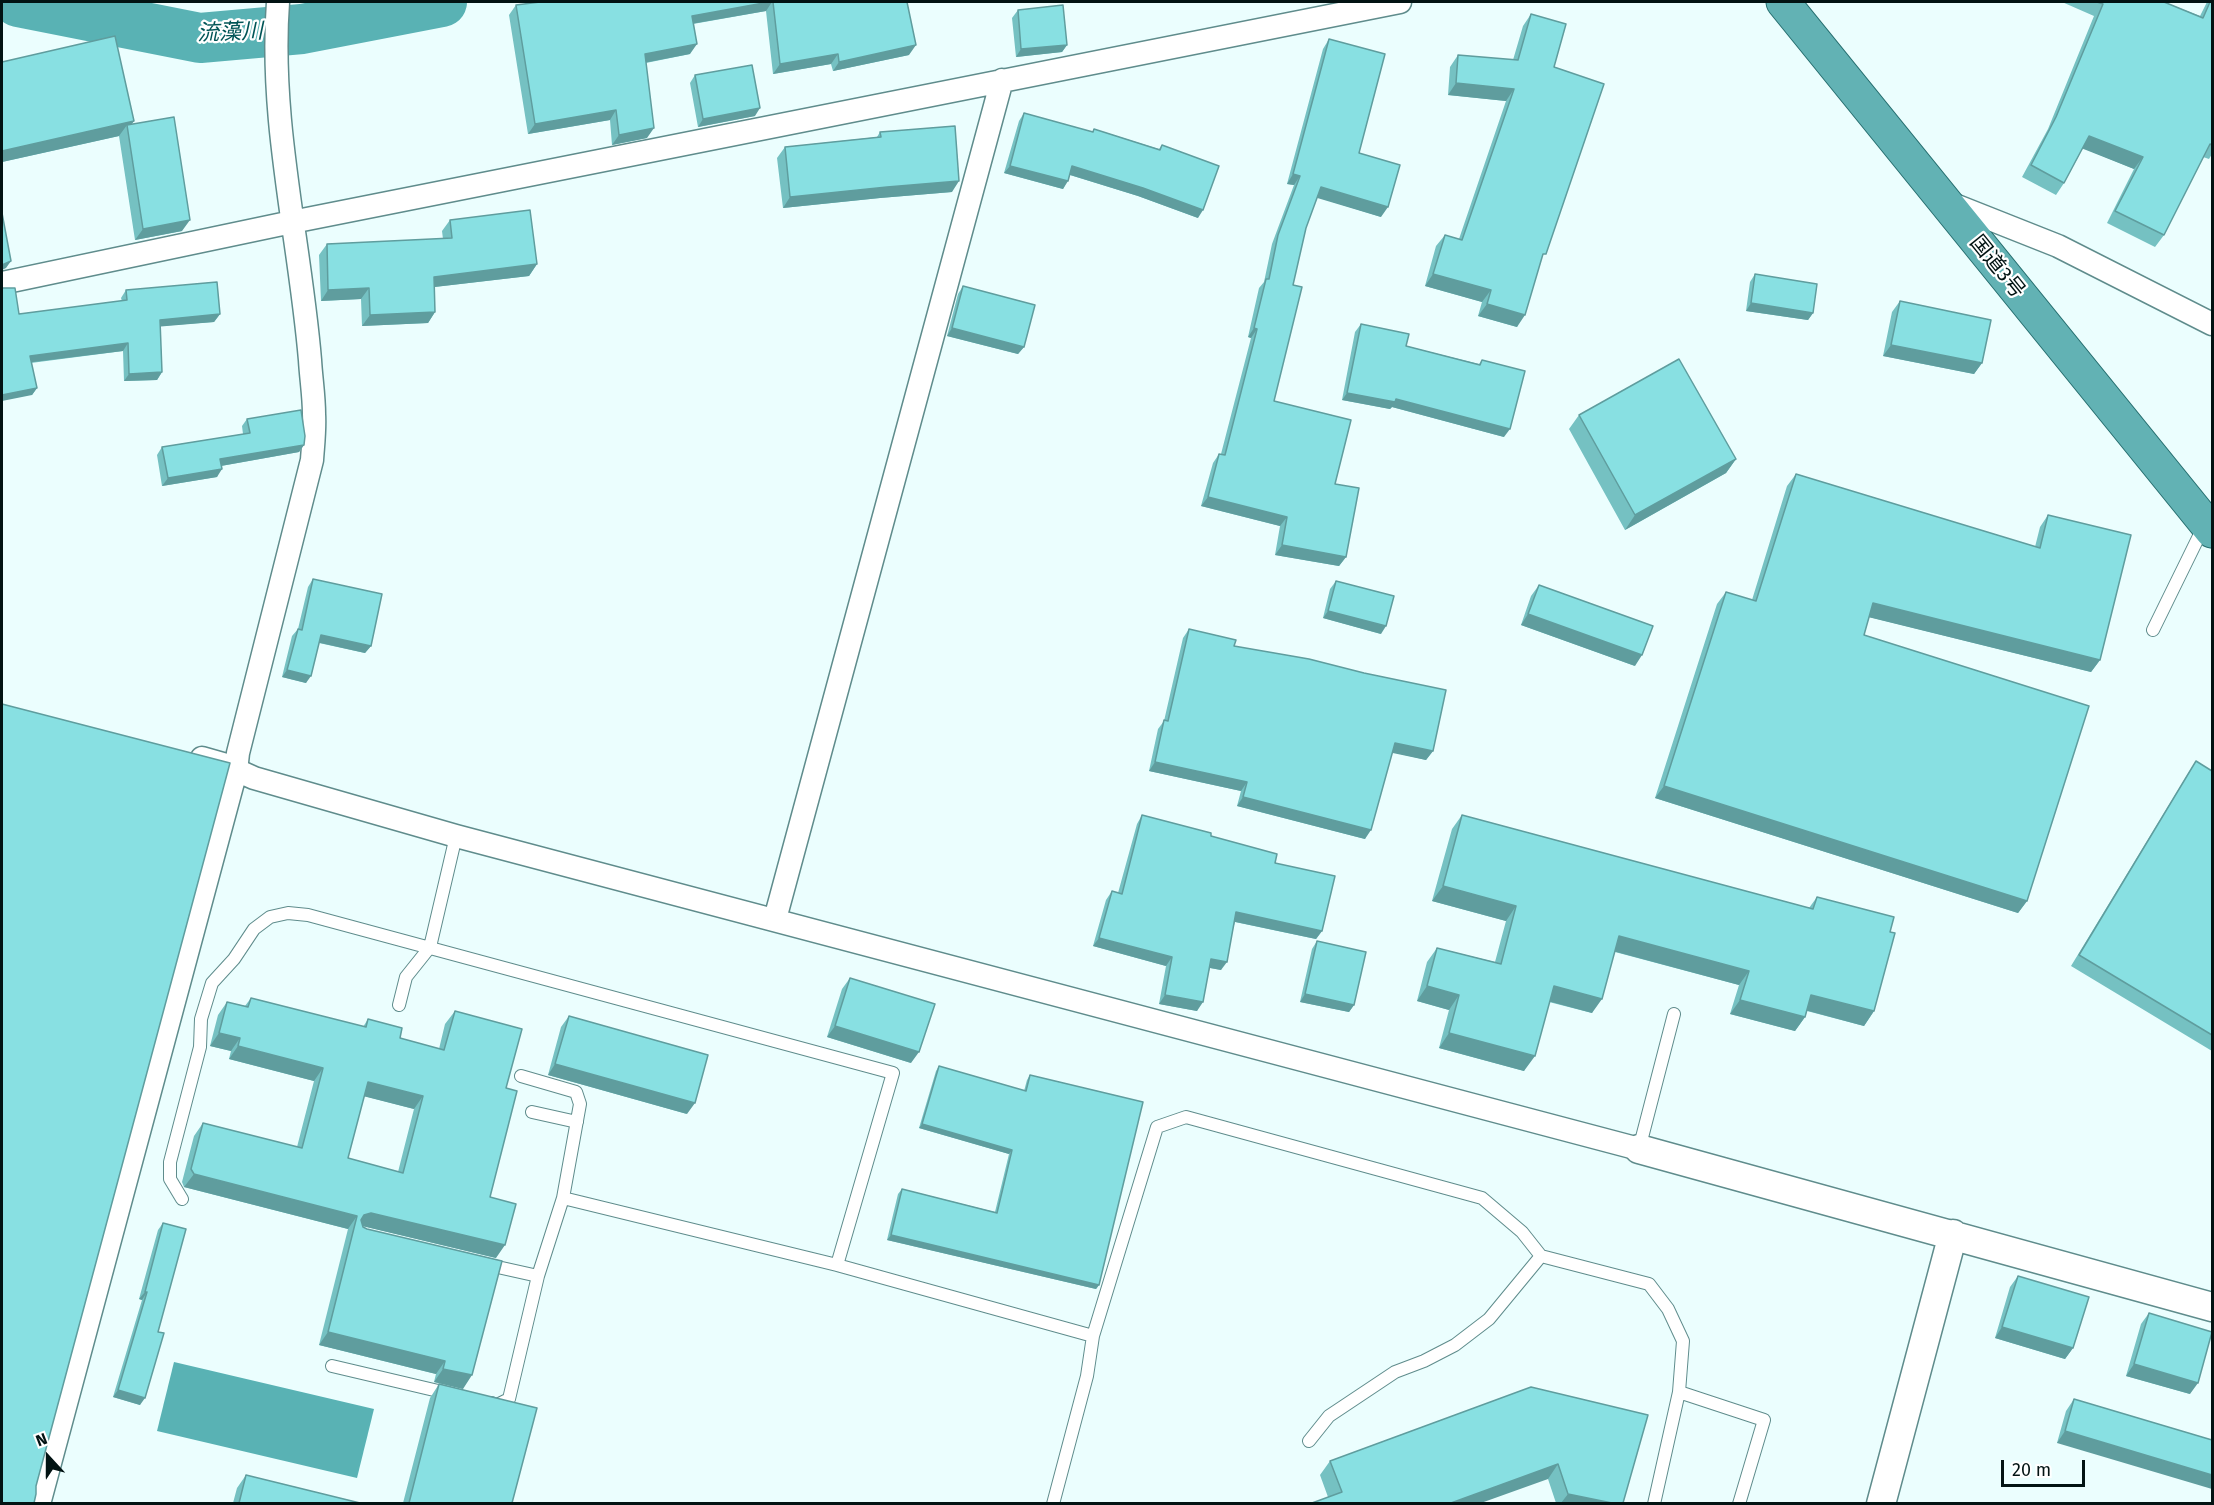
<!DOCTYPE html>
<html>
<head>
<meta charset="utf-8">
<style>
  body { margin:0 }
  #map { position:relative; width:2214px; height:1505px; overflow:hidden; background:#ebfefe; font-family:"Fira Sans",sans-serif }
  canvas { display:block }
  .frame { position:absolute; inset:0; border:3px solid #021313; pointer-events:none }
  .north { position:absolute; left:18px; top:1427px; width:60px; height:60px; -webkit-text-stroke:4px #fff; paint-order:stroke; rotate:339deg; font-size:16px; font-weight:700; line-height:24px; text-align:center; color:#021313 }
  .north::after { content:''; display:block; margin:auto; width:21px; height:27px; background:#021313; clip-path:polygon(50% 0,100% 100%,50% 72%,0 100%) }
  .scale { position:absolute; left:2001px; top:1460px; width:84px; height:27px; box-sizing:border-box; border:3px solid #021313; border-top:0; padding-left:8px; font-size:18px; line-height:21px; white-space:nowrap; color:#021313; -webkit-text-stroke:4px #fff; paint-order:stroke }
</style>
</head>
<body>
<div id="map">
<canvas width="2214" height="1505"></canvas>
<div class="frame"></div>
<div class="north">N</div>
<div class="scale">20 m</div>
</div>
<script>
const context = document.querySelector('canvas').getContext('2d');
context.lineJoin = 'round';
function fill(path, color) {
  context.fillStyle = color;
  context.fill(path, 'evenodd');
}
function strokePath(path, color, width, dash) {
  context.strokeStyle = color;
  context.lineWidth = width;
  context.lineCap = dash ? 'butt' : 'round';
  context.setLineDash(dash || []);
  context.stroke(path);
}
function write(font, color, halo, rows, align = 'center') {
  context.font = font + ' "Fira Sans","Noto Sans JP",sans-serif';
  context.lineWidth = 4.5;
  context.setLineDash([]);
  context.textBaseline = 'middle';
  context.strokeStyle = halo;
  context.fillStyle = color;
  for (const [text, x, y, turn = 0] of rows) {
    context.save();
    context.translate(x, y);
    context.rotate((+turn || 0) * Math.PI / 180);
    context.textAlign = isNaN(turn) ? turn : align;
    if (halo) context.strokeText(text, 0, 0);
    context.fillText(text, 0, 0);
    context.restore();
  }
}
fill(new Path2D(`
  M174 1362 374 1409 357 1478 157 1431Z`), '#59b2b4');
strokePath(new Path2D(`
  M18 2 200 38 302 29 442 2`), '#59b2b4', 50);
const service = new Path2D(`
  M2153 630 2204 526
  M399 1005 406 977 430 947 456 836
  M532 1112 577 1122
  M1639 1149 1674 1014
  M563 1198 837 1265 1093 1336
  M182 1199 170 1179V1162L200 1047 201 1019 212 983 234 959 254 929 270 917 288 913 308 915 893 1073 837 1265
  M484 1264 538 1276
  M332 1366 451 1394
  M1679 1392 1764 1420 1739 1504
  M491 1403 497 1405 509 1399 538 1276 563 1198 580 1104 576 1092 521 1076
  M1309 1441 1329 1416 1395 1372 1424 1361 1455 1345 1489 1319 1541 1256
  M1053 1504 1087 1376 1093 1336 1157 1127 1186 1117 1482 1198 1522 1232 1541 1256 1649 1284 1668 1309 1683 1341 1679 1392 1654 1504`);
const minor = new Path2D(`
  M1947 202 2058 246 2212 324
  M2 283 292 222 1400 2
  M202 758 223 764 254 778 456 836 1639 1149
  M775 919 1002 80
  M39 1504 236 771 238 753 312 460C313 445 315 429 314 414 314 396 311 378 310 360 300 240 269 122 278 2`);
const tertiary = new Path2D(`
  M1639 1149 2212 1307
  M1881 1504 1953 1234`);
const trunk = new Path2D(`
  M1783 2 2212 531`);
strokePath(service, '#5f8c8c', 14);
strokePath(minor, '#5f8c8c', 25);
strokePath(tertiary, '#5f8c8c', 31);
strokePath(trunk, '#266e6f', 35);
strokePath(service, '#fff', 12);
strokePath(minor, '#fff', 22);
strokePath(tertiary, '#fff', 28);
strokePath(trunk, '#62b2b4', 33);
fill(new Path2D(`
  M540 2H907L909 55 833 71 831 64 773 74 766 11 693 24 690 54 646 63 647 138 612 145 610 120 528 134 509 15 516 5Z
  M2062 2H2164L2200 16 2207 2H2212V154L2209 159 2203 157 2164 235 2155 247 2107 223 2134 169 2083 148 2064 183 2056 195 2022 177 2048 129 2094 16Z
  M1018 10 1067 45 1062 52 1016 57 1012 18Z
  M1531 14 1554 67 1541 262 1517 327 1478 316 1482 302 1425 286 1436 246 1445 235 1459 239 1506 101 1448 95 1450 67 1458 55 1513 60 1523 26Z
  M1329 39 1359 153 1381 217 1317 197 1306 228 1293 285 1274 401 1335 484 1346 557 1339 566 1275 555 1280 526 1201 506 1213 463 1219 454H1221L1251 338 1248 337 1259 288 1264 282 1272 244 1294 185 1287 184 1323 49Z
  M2 62 134 121 132 124 182 231 135 240 119 136 2 162Z
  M695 75 755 116 698 127 690 83Z
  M1024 113 1092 132 1094 129 1159 149 1162 145 1198 218 1138 196 1070 175 1063 189 1004 173 1019 121Z
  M880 132 952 192 880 198 783 208 777 158 785 147 877 137Z
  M450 220 537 264 529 276 434 287 435 312 428 323 362 326 361 299 321 301 319 255 327 244 443 239 442 231Z
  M1755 274 1813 313 1808 320 1746 311 1750 282Z
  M963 286 1024 347 1018 354 947 336 958 294Z
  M126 290 220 314 214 322 160 326 162 372 157 380 124 381 123 351 31 363 37 388 32 395 19 314 122 301 121 298Z
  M1900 301 1982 363 1974 374 1883 356 1892 312Z
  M1361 324 1406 346 1479 364 1482 360 1504 437 1392 407 1390 409 1342 400 1355 332Z
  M1579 415 1736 459 1726 473 1625 530 1569 429Z
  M247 419 304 445 299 452 221 466 217 477 162 486 157 455 162 447 243 434 242 426Z
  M1796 474 2035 547 2040 527 2048 515 2100 660 2091 672 1869 617 1864 635 2027 901 2018 913 1655 798 1717 604 1726 592 1752 600 1787 486Z
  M313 579 371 646 365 653 319 643 306 683 282 677 292 636 298 629 308 587Z
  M1336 581 1381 634 1323 618 1330 589Z
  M1539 585 1635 666 1521 625 1531 596Z
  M1189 629 1234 646 1433 751 1426 760 1392 752 1365 839 1237 806 1241 791 1149 771 1158 729 1164 721 1183 638Z
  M2196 761 2212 771V1051L2071 966 2189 772Z
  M1142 815 1211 836 1275 863 1322 931 1316 939 1235 922 1221 970 1210 968 1197 1011 1159 1004 1166 966 1093 946 1106 900 1112 891 1118 893 1137 824Z
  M1462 815 1809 908 1817 897 1890 932 1874 1011 1864 1026 1807 1011 1805 1017 1795 1031 1730 1014 1739 985 1615 952 1592 1013 1549 1002 1524 1071 1439 1048 1449 1010 1417 1001 1427 962 1437 948 1495 962 1506 921 1432 901 1452 829Z
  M1317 941 1354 1005 1349 1012 1300 1002 1312 949Z
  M850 978 911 1063 827 1037 842 989Z
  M251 998 363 1027 368 1019 400 1038 439 1049 445 1024 455 1011 506 1088 490 1197 496 1258 363 1226 463 1389 434 1382 436 1374 319 1345 348 1229 184 1187 182 1182 194 1136 203 1123 297 1147 314 1081 229 1059 231 1051 210 1046 218 1015 227 1002 245 1006ZM364 1096 414 1109 398 1172 348 1158Z
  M569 1016 687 1114 548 1075 561 1027Z
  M939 1066 1024 1091 1027 1080 1030 1075 1099 1285 1096 1289 887 1240 898 1194 902 1189 995 1212 1009 1154 919 1128 936 1071Z
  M163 1223 158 1332 140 1405 113 1397 142 1300 139 1299 158 1230Z
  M2018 1276 2073 1348 2065 1359 1995 1338 2010 1287Z
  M2149 1313 2190 1394 2126 1376 2141 1324Z
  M439 1384 512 1503H403L430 1398Z
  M1531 1387 1623 1503H1556L1548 1479 1328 1497 1320 1475 1330 1461Z
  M2074 1399 2212 1440 2057 1443 2066 1411Z
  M246 1475 360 1503H233L237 1488Z`), '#75c1c2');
fill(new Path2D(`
  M769 2H772L766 11 685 25 692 16Z
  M697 44 690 54 638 64 645 54Z
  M916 45 909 55 833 71 839 62Z
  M1067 45 1062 52 1016 57 1021 49Z
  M838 54 831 64 773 74 780 64Z
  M1456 83 1514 89 1506 101 1448 95Z
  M760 108 755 116 698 127 703 119Z
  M616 110 610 120 528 134 535 124Z
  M134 121 127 130V125L119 136 2 162V151Z
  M654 128 647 138 612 145 619 135Z
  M2089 136 2143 157 2134 169 2081 148Z
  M1010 166 1068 181 1063 189 1004 173Z
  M1072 166 1143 188 1203 210 1198 218 1138 196 1067 174Z
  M1293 174 1300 176 1294 185 1287 184Z
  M959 181 952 192 880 198 783 208 790 197 887 187Z
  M1321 187 1388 207 1381 217 1314 197Z
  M190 220 182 231 135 240 143 229Z
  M11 261 6 268 2 270V265Z
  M537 264 529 276 426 288 434 277Z
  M1433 274 1491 290 1482 302 1425 286Z
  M369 288 361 299 321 301 328 290Z
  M1751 303 1813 313 1808 320 1746 311Z
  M1487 304 1525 315 1517 327 1478 316Z
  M435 312 428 323 362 326 370 315Z
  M220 314 214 322 155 327 160 320Z
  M952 328 1024 347 1018 354 947 336Z
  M1254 328 1257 329 1251 338 1248 337Z
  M128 343 123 351 25 363 30 356Z
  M1891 345 1982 363 1974 374 1883 356Z
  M162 372 157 380 124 381 129 374Z
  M37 388 32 395 2 401V395Z
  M1347 393 1396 399 1510 429 1504 437 1392 407 1390 409 1342 400Z
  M304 445 299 452 215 467 220 459Z
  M1736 459 1726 473 1625 530 1635 515Z
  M222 469 217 477 162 486 168 478Z
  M1208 497 1287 517 1280 526 1201 506Z
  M1282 545 1346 557 1339 566 1275 555Z
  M1873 603 2100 660 2091 672 1864 616Z
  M1328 611 1386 626 1381 634 1323 618Z
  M1528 614 1642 655 1635 666 1521 625Z
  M321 635 371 646 365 653 316 642Z
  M287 670 311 676 306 683 282 677Z
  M1395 743 1433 751 1426 760 1388 752Z
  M1155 762 1247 782 1241 791 1149 771Z
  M1664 786 2027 901 2018 913 1655 798Z
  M1243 797 1371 830 1365 839 1237 806Z
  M1443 886 1516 906 1506 921 1432 901Z
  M1236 912 1322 931 1316 939 1231 921Z
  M1619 936 1749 971 1739 985 1609 950Z
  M1099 938 1172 957 1166 966 1093 946Z
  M1211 959 1227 962 1221 970 1205 967Z
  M1427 986 1459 995 1449 1010 1417 1001Z
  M1554 986 1602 999 1592 1013 1544 1000Z
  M1305 994 1354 1005 1349 1012 1300 1002Z
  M1165 995 1203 1002 1197 1011 1159 1004Z
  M1811 995 1874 1011 1864 1026 1801 1009Z
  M1740 1000 1805 1017 1795 1031 1730 1014Z
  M835 1026 919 1052 911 1063 827 1037Z
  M219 1033 240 1038 231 1051 210 1046Z
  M1449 1033 1535 1056 1524 1071 1439 1048Z
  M238 1046 323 1068 314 1081 229 1059Z
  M555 1064 695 1103 687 1114 548 1075Z
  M368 1082 423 1096 414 1109 359 1095Z
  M922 1124 1012 1150 1009 1154 919 1128Z
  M194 1174 357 1216 348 1229 184 1187Z
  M371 1213 505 1245 496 1258 362 1226 354 1228 364 1215Z
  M891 1235 1099 1285 1096 1289 887 1240Z
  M145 1292H147L142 1300 139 1299Z
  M2002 1327 2073 1348 2065 1359 1995 1338Z
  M328 1332 445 1361 436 1374 319 1345Z
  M2134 1364 2198 1383 2190 1394 2126 1376Z
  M443 1369 472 1375 463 1389 434 1382Z
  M118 1390 145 1398 140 1405 113 1397Z
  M2065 1431 2212 1475V1489L2057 1443Z
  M1558 1464 1548 1479 1481 1503H1451Z
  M1568 1494 1612 1503H1561Z`), '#5f9d9e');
const building = new Path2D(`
  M540 2H769L692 16 697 44 645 54 654 128 619 135 616 110 535 124 516 5Z
  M773 2H907L916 45 839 62 838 54 780 64Z
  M2097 2H2164L2203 18 2210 2H2212V145L2210 144 2164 235 2115 211 2143 157 2089 136 2064 183 2031 165 2056 117 2103 4Z
  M1063 5 1067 45 1021 49 1018 10Z
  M1531 14 1566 24 1554 67 1604 84 1546 254H1543L1525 315 1487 304 1491 290 1433 274 1445 235 1462 240 1514 89 1456 83 1458 55 1518 60Z
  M115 36 134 121 2 151V62Z
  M1329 39 1385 54 1359 153 1400 165 1388 207 1321 187 1306 228 1293 285 1302 287 1274 401 1351 420 1335 484 1359 488 1346 557 1282 545 1287 517 1208 497 1219 454 1225 455 1257 329 1254 328 1266 279H1269L1278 235 1300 176 1293 174Z
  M752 65 760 108 703 119 695 75Z
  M1024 113 1093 132 1094 129 1160 150 1162 145 1219 166 1203 210 1143 188 1072 166 1068 181 1010 166Z
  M174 117 190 220 143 229 127 125Z
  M955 126 959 181 887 187 790 197 785 147 881 137 880 132Z
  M530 210 537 264 434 277 435 312 370 315 369 288 328 290 327 244 452 238 450 220Z
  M2 213 11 261 2 265Z
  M1755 274 1817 284 1813 313 1751 303Z
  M217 282 220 314 160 320 162 372 129 374 128 343 30 356 37 388 2 395V288H15L19 314 127 300 126 290Z
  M963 286 1035 305 1024 347 952 328Z
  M1900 301 1991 320 1982 363 1891 345Z
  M1361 324 1409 334 1406 346 1480 365 1482 360 1525 371 1510 429 1396 399 1395 402 1347 393Z
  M1679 359 1736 459 1635 515 1579 415Z
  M301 410 305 436 304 445 220 459 222 469 168 478 162 447 250 433 247 419Z
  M1796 474 2040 548 2048 515 2131 535 2100 660 1873 603 1864 635 2089 706 2027 901 1664 786 1726 592 1756 601Z
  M313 579 382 594 371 646 321 635 311 676 287 670 298 629 302 630Z
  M1336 581 1394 596 1386 626 1328 611Z
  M1539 585 1653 626 1642 655 1528 614Z
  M1189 629 1236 640 1234 646 1309 659 1364 673 1446 690 1433 751 1395 743 1371 830 1243 797 1247 782 1155 762 1164 720 1168 721Z
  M2 704 230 763 36 1486V1494L34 1503H2Z
  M2196 761 2212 771V1035L2079 955Z
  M1142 815 1211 833V836L1277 854 1275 863 1335 876 1322 931 1236 912 1227 962 1211 959 1203 1002 1165 995 1172 957 1099 938 1112 891 1122 894Z
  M1462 815 1813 909 1817 897 1894 917 1890 932 1895 933 1874 1011 1811 995 1805 1017 1740 1000 1749 971 1619 936 1602 999 1554 986 1535 1056 1449 1033 1459 995 1427 986 1437 948 1501 964 1516 906 1443 886Z
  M1317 941 1366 952 1354 1005 1305 994Z
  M850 978 935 1004 919 1052 835 1026Z
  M251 998 366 1027 368 1019 402 1028 400 1038 444 1050 455 1011 522 1029 506 1088 517 1091 490 1197 516 1204 505 1245 371 1213 364 1215 361 1220 363 1227 367 1229 502 1261 472 1375 443 1369 445 1361 328 1332 357 1216 194 1174 191 1169 203 1123 302 1148 323 1068 238 1046 240 1038 219 1033 227 1002 248 1007ZM368 1082 423 1096 403 1173 348 1158Z
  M569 1016 708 1055 695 1103 555 1064Z
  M939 1066 1026 1091 1030 1075 1143 1102 1099 1285 891 1235 902 1189 997 1213 1012 1150 922 1124Z
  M163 1223 186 1229 158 1332 164 1333 145 1398 118 1390 147 1292H145Z
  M2018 1276 2089 1297 2073 1348 2002 1327Z
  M2149 1313 2212 1332 2198 1383 2134 1364Z
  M439 1384 537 1408 512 1503H409Z
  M1531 1387 1648 1415 1623 1503H1612L1568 1494 1558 1464 1451 1503H1312L1342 1492 1330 1461Z
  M2074 1399 2212 1440V1475L2065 1431Z
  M246 1475 360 1503H239Z`);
fill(building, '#88e0e2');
strokePath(building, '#5f9d9e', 1.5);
write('21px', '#021313', '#fff', [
  ["国道3号",1997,267,51]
]);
write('italic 22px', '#005456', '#fff', [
  ["流藻川",230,33,-2]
]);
</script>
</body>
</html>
